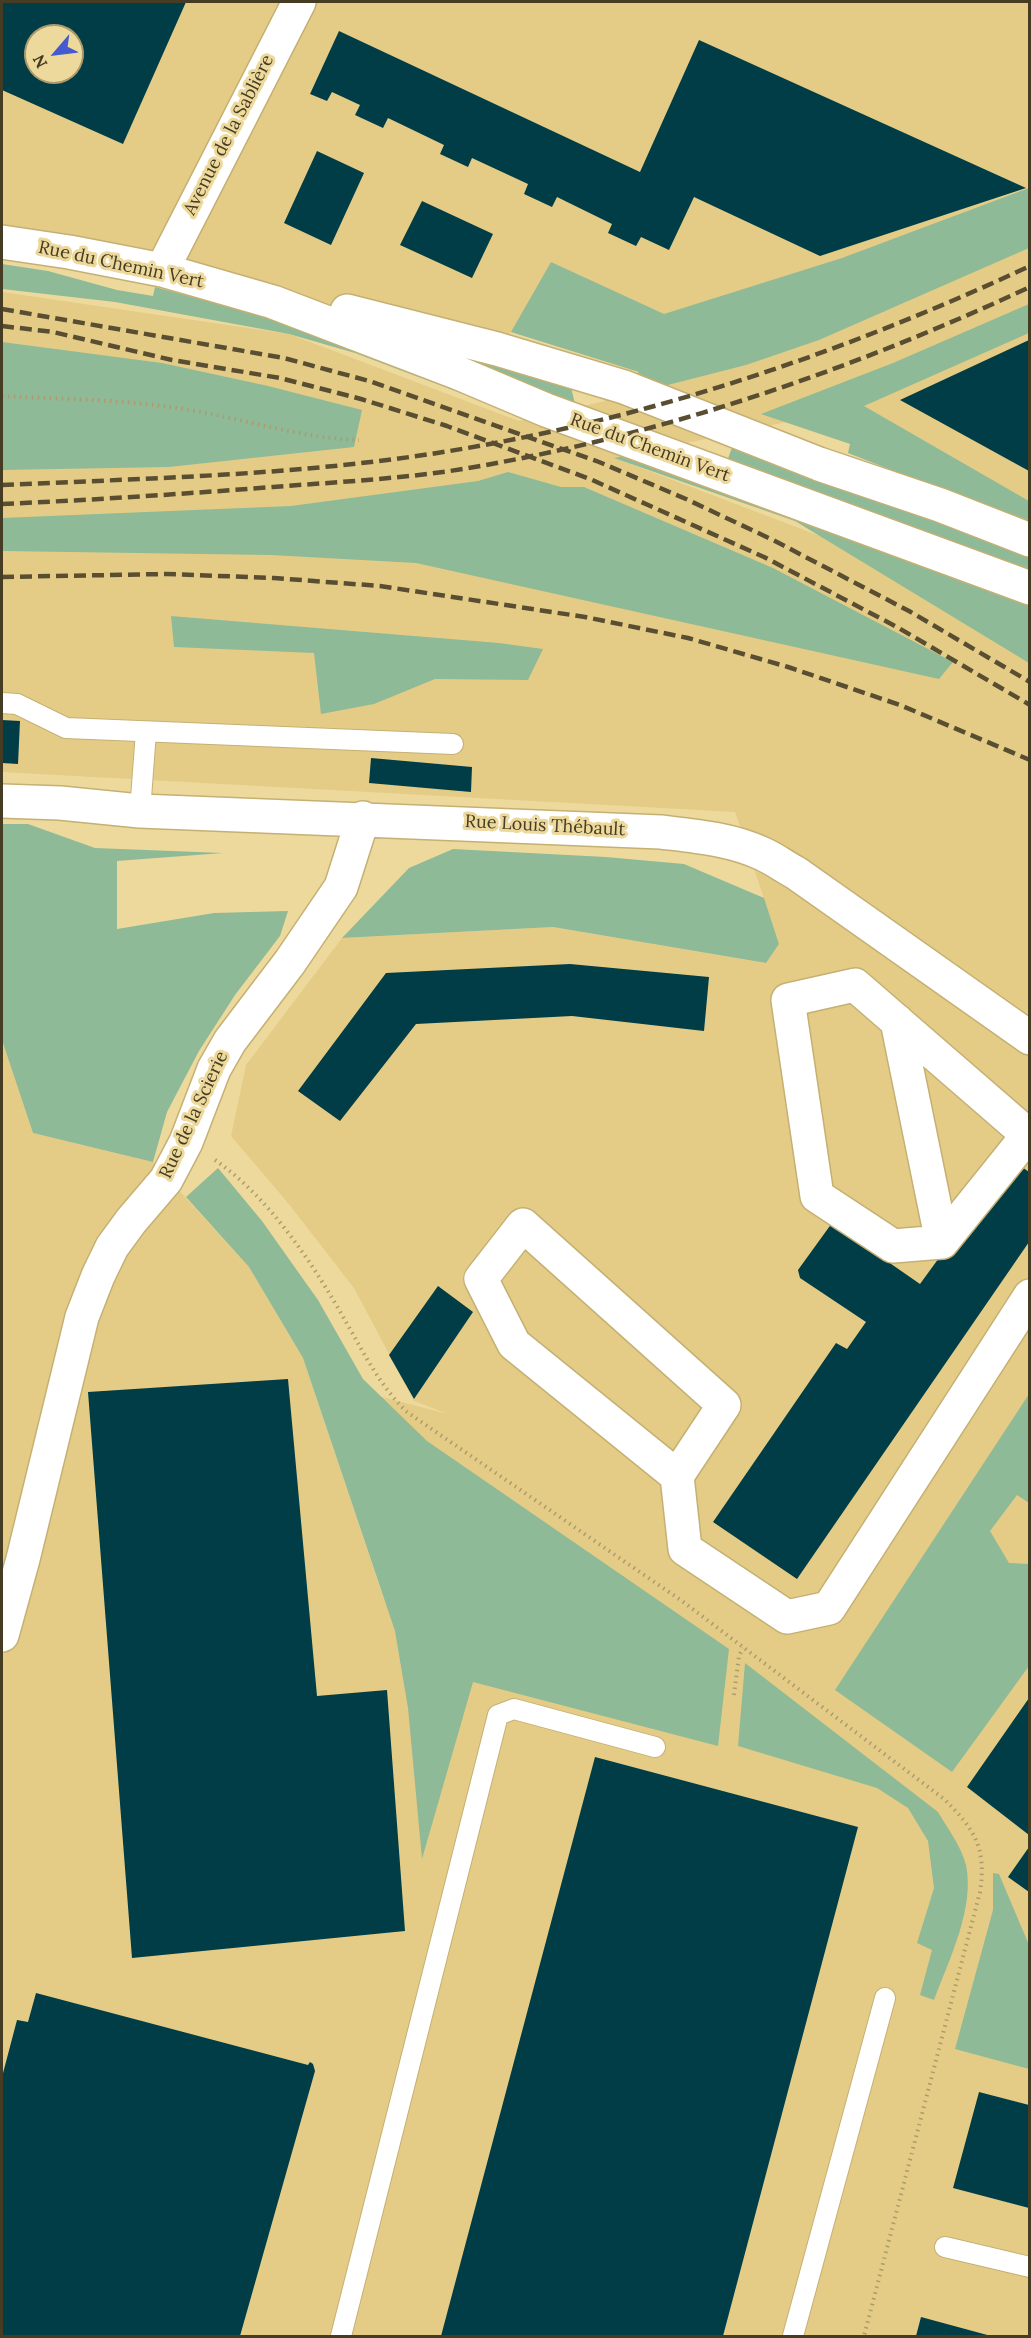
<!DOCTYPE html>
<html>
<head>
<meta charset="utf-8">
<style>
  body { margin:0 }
  #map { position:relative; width:1031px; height:2338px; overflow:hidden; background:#eed99c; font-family:Lora,serif }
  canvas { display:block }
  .frame { position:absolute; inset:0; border:3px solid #453c23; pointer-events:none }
  .north { position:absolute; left:24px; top:24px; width:60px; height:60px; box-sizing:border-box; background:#eed99c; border:2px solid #aa9a6c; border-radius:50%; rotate:242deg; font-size:16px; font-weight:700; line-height:24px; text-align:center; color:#453c23 }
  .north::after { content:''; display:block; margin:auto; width:21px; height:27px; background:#455ace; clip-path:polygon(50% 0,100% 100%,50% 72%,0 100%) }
</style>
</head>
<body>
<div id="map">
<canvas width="1031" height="2338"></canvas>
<div class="frame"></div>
<div class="north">N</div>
</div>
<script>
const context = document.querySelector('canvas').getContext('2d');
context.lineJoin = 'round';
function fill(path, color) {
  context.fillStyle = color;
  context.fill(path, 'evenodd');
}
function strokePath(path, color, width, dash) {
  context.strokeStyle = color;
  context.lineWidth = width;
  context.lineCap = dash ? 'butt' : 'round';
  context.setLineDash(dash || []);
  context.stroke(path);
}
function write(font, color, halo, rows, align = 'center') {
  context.font = font + ' Lora,serif';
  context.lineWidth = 6;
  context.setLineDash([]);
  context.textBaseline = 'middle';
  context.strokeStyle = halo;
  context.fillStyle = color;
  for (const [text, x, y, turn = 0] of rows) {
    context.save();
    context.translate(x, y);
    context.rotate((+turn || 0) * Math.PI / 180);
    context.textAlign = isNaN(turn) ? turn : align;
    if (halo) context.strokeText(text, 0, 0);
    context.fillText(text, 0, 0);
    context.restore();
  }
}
fill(new Path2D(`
  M2 2H1029V501L863 406 615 458 975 595 1029 623V2336H2V1040L33 1133 153 1162 249 1267 303 1358 386 1605 320 1381 448 1414 414 1401 354 1288 288 1203 231 1136 246 1065 342 938 553 927 765 963 779 944 735 812 2 772V292L289 334 519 421 605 401 638 372 511 332 497 349 2 242ZM36 36H72V72H36Z`), '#e4cc87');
fill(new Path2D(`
  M1029 188V248L819 340 746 365 605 401 639 372 511 332 551 262 664 314 842 258Z
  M2 264 48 271 117 290 153 296 155 287 298 325 476 391 474 398 355 353 289 334 115 302 2 289Z
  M1029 304V333L864 406 1029 501V524L848 453 850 444 761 414 893 363Z
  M420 337 569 379 576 408 566 410Z
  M2 342 162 363 268 386 362 410 354 447 169 467 2 470Z
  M733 445 1029 552V579L726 464Z
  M643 452 1029 596V663L795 521 614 458Z
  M508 472 561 487H584L773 568 953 662 939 679 416 563 271 555 2 551V518L291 506 478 481Z
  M171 616 499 643 543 649 528 680 435 679 374 704 321 714 314 653 174 647Z
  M2 824H28L95 848 223 853 117 861V929L214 913 288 911 280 936 235 995 199 1051 167 1112 153 1162 33 1133 2 1040Z
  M453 849 606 857 684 864 764 898 779 944 766 963 553 927 342 938 409 868Z
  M218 1168 262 1221 318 1300 363 1379 427 1441 729 1649 718 1746 473 1682 422 1859 408 1708 395 1631 303 1358 249 1267 186 1197Z
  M1029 1394V1503L1017 1495 990 1531 1009 1563 1029 1564V1666L952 1772 835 1690Z
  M745 1663 938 1812C948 1829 961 1846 966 1865 975 1908 949 1960 934 2000L920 1995 932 1950 917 1943 934 1888 928 1841 908 1808 877 1788 738 1746Z
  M993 1873 999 1874 1029 1945V2069L955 2049 993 1910Z`), '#8eba97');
fill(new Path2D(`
  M2 2H186L123 144 2 90ZM36 36H72V72H36Z
  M339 31 640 172 699 40 1026 188 820 256 694 197 669 250 641 237 636 246 608 233 612 224 557 197 552 207 524 194 528 184 472 158 468 167 440 154 444 145 388 118 383 128 355 115 360 105 332 92 327 101 310 94Z
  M317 151 364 173 331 245 284 223Z
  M422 201 493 234 472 278 400 245Z
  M1029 340V471L900 400Z
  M2 720 20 721 18 764 2 763Z
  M371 758 472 767 471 792 369 783Z
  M570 964 709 977 704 1031 572 1016 416 1024 340 1121 298 1091 386 973Z
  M1011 1159 1029 1172V1242L797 1579 713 1522 836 1343 847 1349 866 1322 800 1278 798 1270 832 1223 920 1284Z
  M438 1286 473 1312 414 1399 389 1355Z
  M288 1379 317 1696 387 1690 405 1931 132 1958 88 1392Z
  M1029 1698V1835L967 1787Z
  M595 1757 858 1827 723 2336H441Z
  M1029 1847V1892L1008 1877Z
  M36 1993 308 2065 310 2062 313 2064 315 2071 240 2336H2V2077L17 2020 28 2022Z
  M979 2092 1029 2105V2208L953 2188Z
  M921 2317 991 2336H916Z`), '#003d46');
const lane = new Path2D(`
  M2 703 17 704 66 728 453 744
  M140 811 146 732
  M945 2247 1030 2267
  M341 2336 498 1715 514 1709 655 1747
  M793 2336 885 1998`);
const street = new Path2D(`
  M2 242 69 252 162 270 273 302 456 372 546 410 1030 588
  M162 270 299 2
  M347 311 497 349 624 387 819 464 940 505 1030 540
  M2 801 60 803 140 811 661 832C695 836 731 839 763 854 774 859 785 867 796 873L1030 1038
  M897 1021 942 1242
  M1030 1134 1028 1135 942 1242 893 1246 817 1196 788 1000 855 985 1028 1135 1030 1136
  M677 1476 724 1405 523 1225 481 1279 514 1344 677 1476 685 1549 787 1617 829 1608 1030 1296
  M2 1635 23 1559 82 1317 98 1276 112 1247 131 1221 166 1180 186 1142 214 1069 230 1041 290 962 341 887 363 818`);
strokePath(lane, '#c5b074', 22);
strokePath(street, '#c5b074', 36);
strokePath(new Path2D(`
  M2 396C57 399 115 399 170 407 234 415 294 438 359 440
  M215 1160C269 1197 314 1265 346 1322 365 1355 380 1386 407 1412L682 1601 944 1799C974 1829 987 1847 980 1892L864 2336
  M734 1695 739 1656 743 1648`), '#ac9c6d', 4, [1.5, 4.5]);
strokePath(lane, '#fff', 20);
strokePath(street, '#fff', 33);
strokePath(new Path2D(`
  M2 309 284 358 369 381 599 462 686 499 773 540 909 611 1030 682
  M2 326 53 332 172 360 280 378 361 399 447 426 590 479 764 557 897 627 1030 705
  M2 485C132 479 265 476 395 459 616 430 828 360 1030 266
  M2 504C92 500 182 494 273 487 336 482 400 479 463 469 660 436 849 371 1030 287
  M2 577 166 574 274 578 380 586 585 617 688 638 788 667 900 705 1030 760`), '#594e31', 4.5, [12, 6]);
write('18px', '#453c23', '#eed99c', [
  ["Avenue de la Sablière",229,135,-63],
  ["Rue du Chemin Vert",121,265,12],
  ["Rue du Chemin Vert",650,448,20],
  ["Rue Louis Thébault",545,826,3],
  ["Rue de la Scierie",194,1115,-65]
]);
</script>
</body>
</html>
